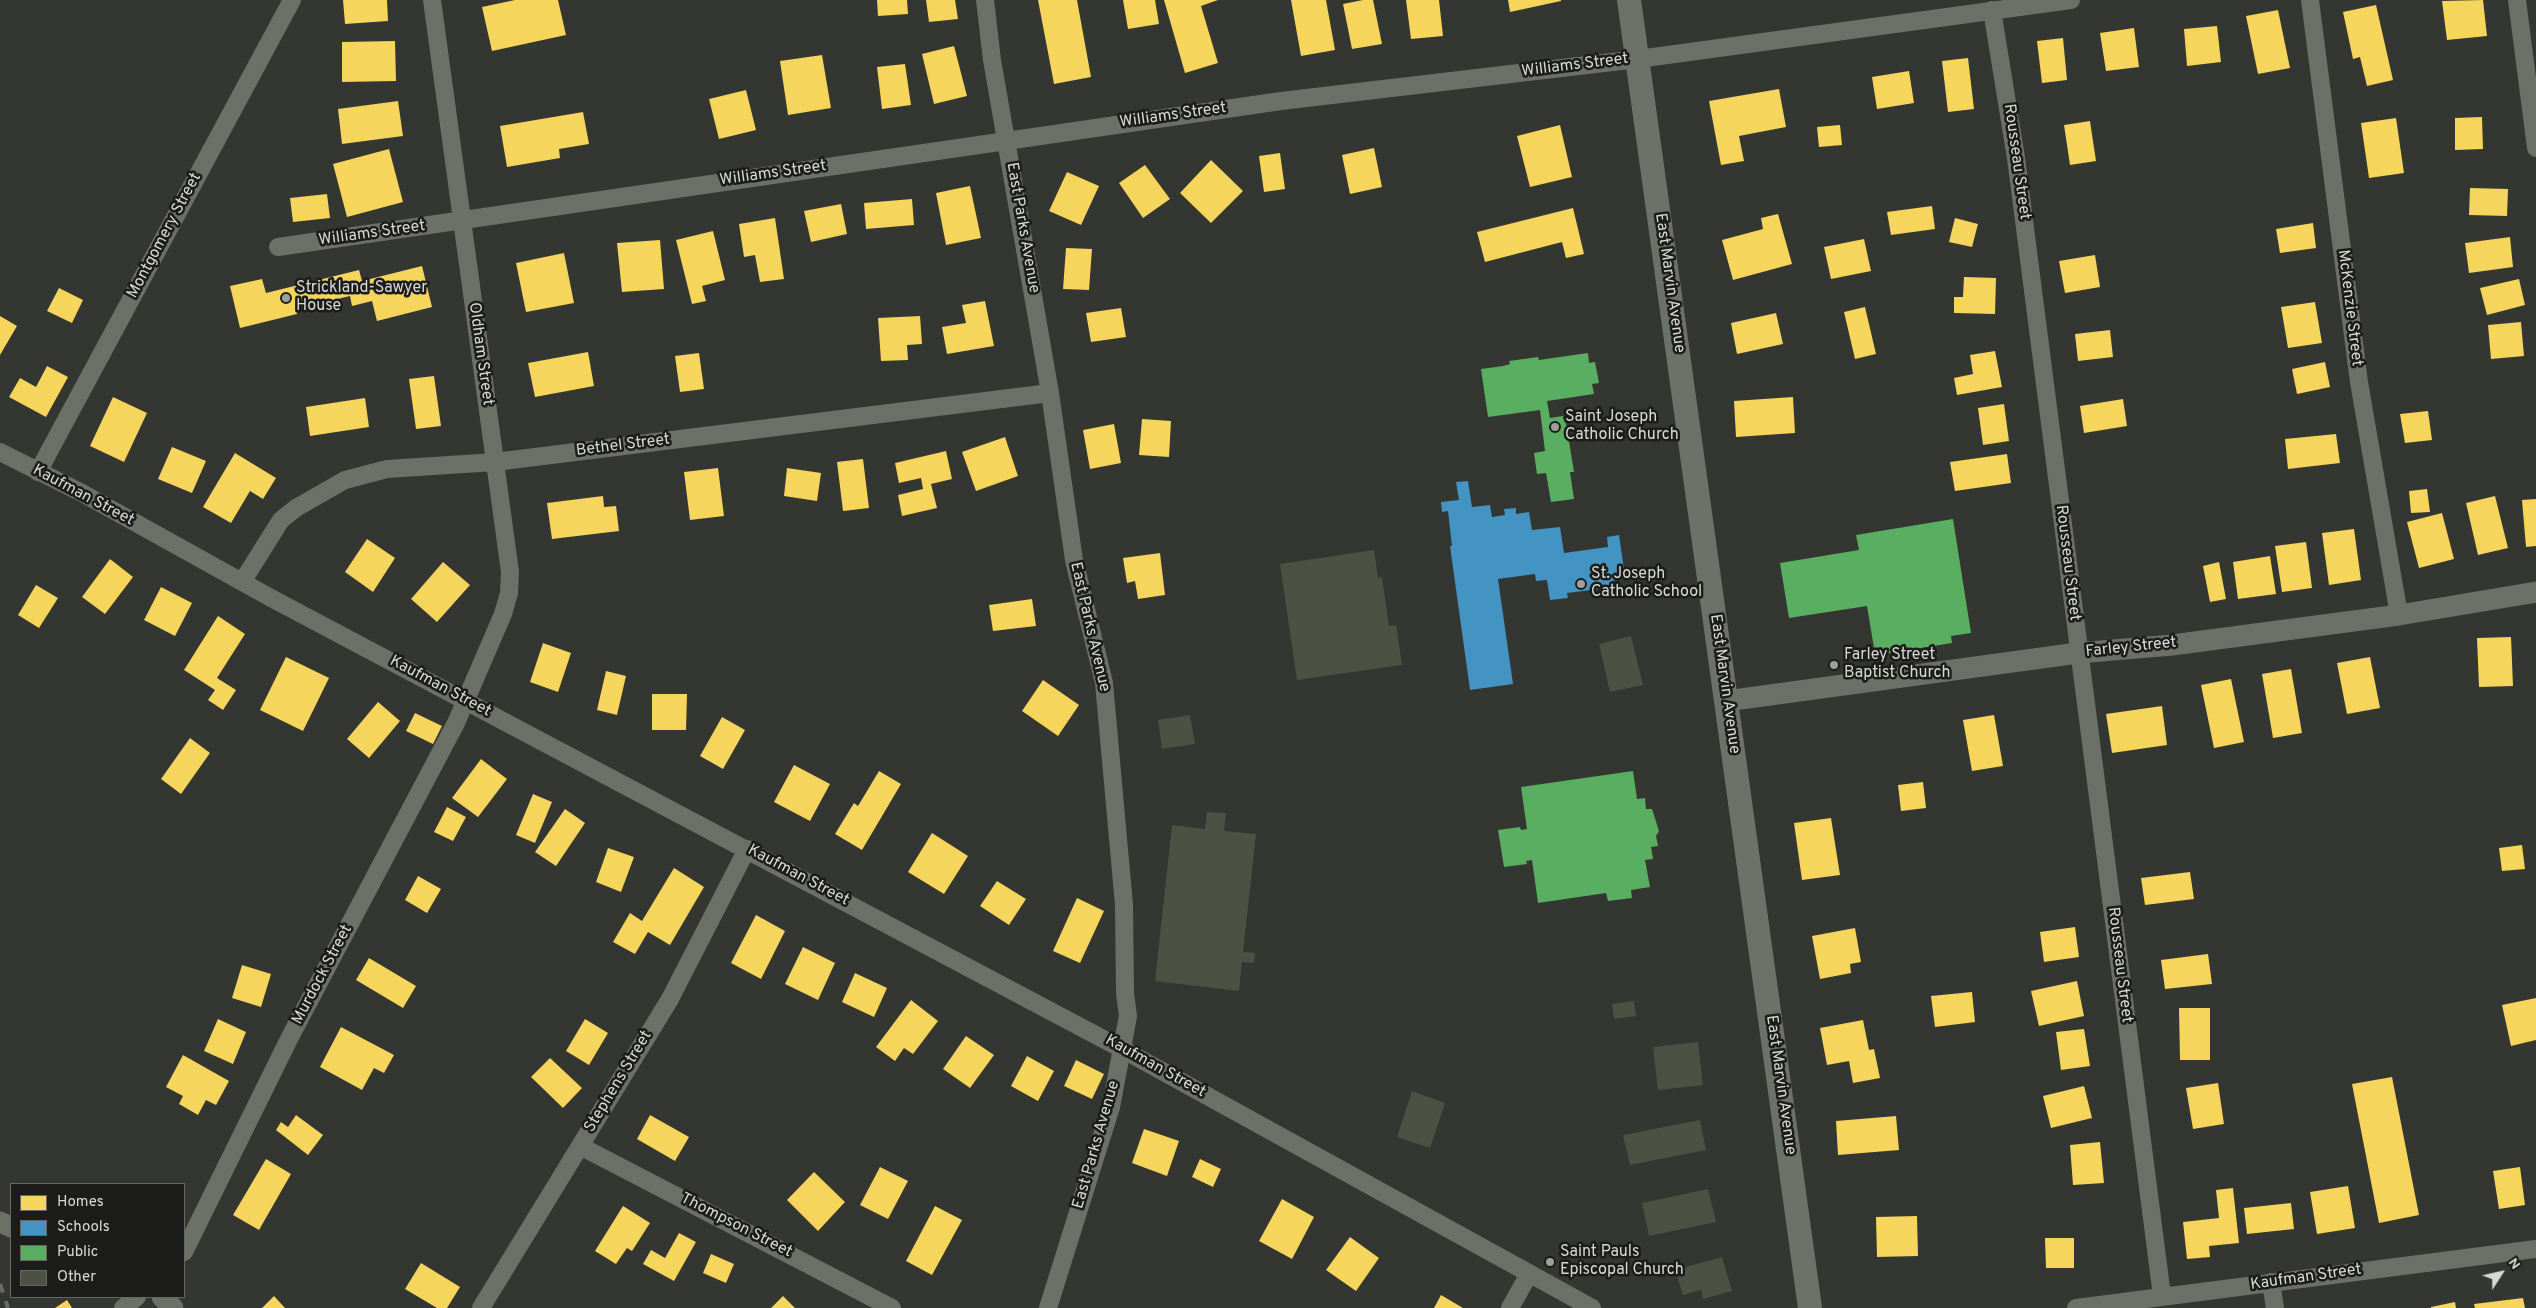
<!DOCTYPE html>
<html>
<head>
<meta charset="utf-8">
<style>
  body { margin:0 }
  #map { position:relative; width:2536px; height:1308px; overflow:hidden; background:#333631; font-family:Overpass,sans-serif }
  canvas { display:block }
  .legend { position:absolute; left:10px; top:1183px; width:175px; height:115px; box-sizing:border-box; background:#1c1d1a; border:1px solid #676865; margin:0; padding:6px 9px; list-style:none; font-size:15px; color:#d7d9d5 }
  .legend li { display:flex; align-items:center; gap:10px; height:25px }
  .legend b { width:25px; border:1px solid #676865 }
  .north { position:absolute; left:2476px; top:1248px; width:50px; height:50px; -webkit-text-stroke:4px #1c1d1a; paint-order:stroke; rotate:55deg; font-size:14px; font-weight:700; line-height:20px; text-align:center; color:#d7d9d5 }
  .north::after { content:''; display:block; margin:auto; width:18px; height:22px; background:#d7d9d5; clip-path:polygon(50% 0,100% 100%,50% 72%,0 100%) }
</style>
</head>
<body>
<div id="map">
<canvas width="2536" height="1308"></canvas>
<ul class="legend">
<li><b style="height:14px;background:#f6d55c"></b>Homes</li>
<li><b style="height:14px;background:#4393c3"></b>Schools</li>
<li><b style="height:14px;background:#5aae61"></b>Public</li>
<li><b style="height:14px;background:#4b5243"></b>Other</li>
</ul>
<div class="north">N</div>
</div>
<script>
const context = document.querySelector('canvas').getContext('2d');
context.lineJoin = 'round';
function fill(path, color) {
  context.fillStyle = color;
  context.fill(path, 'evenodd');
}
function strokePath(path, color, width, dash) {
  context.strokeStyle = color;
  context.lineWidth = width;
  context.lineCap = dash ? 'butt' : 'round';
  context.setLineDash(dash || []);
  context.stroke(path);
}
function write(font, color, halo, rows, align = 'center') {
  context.font = font + ' Overpass,sans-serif';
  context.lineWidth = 5;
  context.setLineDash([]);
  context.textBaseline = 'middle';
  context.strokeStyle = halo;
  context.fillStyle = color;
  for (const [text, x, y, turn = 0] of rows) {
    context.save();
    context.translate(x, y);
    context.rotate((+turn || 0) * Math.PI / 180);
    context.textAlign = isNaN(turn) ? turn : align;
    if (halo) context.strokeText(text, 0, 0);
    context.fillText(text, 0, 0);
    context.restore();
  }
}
fill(new Path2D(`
  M343 0H387L388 21 345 24Z
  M515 0H558L566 35 492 51 482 7Z
  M877 0H907L908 14 878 16Z
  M926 0H955L958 19 929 22Z
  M1038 0H1077L1091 77 1054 84Z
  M1123 0H1155L1159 24 1128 29Z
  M1164 0H1218L1201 6 1218 63 1185 73Z
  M1291 0H1326L1335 50 1301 56Z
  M1363 0H1373L1382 44 1352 49 1343 4Z
  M1406 0H1439L1443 36 1411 39Z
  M1508 0H1561V1L1510 12Z
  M2483 0 2487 36 2447 40 2442 1Z
  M2376 5 2393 80 2367 86 2360 57 2353 59 2343 12Z
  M2278 10 2290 68 2258 74 2246 16Z
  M2217 26 2221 62 2187 66 2184 29Z
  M2134 28 2139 67 2106 71 2100 33Z
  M2063 38 2067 80 2042 83 2037 41Z
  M395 41 396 81 342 82V42Z
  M954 46 967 96 934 104 922 54Z
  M822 55 831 108 788 115 780 61Z
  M1968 58 1974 109 1948 112 1942 61Z
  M905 64 911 105 882 109 877 67Z
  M1909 71 1914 103 1877 109 1872 77Z
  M1779 89 1786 127 1739 136 1744 161 1721 165 1709 101Z
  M746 90 756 130 719 139 709 99Z
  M398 101 403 136 342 144 338 109Z
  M583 112 589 144 559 149 560 158 507 167 500 126Z
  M2482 117 2483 149 2455 150V118Z
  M2396 118 2404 173 2369 178 2361 123Z
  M2090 121 2096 161 2070 165 2064 125Z
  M1560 125 1572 177 1530 187 1517 136Z
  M1840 125 1842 145 1819 147 1817 127Z
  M1374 148 1382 187 1350 194 1342 155Z
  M389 149 403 202 347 217 333 164Z
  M1280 153 1285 189 1264 192 1259 156Z
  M1211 160 1243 191 1211 223 1180 193Z
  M1145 165 1170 199 1143 218 1119 183Z
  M1067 172 1099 186 1081 225 1049 211Z
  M970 186 981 238 946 245 936 193Z
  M2470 188 2508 189 2507 216 2469 215Z
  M327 194 330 218 293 222 290 198Z
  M912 199 914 225 866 229 864 203Z
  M841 204 847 234 811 242 804 211Z
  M1932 206 1935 229 1891 235 1887 212Z
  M1573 208 1584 254 1566 258 1562 242 1485 262 1477 232Z
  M1778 214 1792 264 1733 280 1722 240 1763 229 1761 218Z
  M775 218 784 279 760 282 755 255 744 257 739 224Z
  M1955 218 1978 224 1972 247 1949 242Z
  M2313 223 2316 248 2280 253 2276 229Z
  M713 231 725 280 702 286 706 301 692 304 676 240Z
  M2510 237 2513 267 2469 273 2465 243Z
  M1864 239 1871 271 1831 279 1824 247Z
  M660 240 664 289 622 292 617 243Z
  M1066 248 1092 249 1089 290 1063 289Z
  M564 253 574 303 526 312 516 263Z
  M2095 255 2100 287 2065 293 2059 261Z
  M422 266 432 307 377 321 372 301 352 306 350 296 296 309 297 314 240 328 230 286 262 279 266 293 359 270 362 281Z
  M1964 277 1996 278 1995 314 1954 313V297H1963Z
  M2519 279 2525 305 2487 315 2480 288Z
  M59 288 83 300 72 323 47 311Z
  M985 301 994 346 947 354 942 327 966 323 962 305Z
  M2315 302 2322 343 2288 348 2281 307Z
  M1865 307 1876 354 1855 359 1844 312Z
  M1121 308 1126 337 1091 342 1086 313Z
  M1776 313 1783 344 1737 354 1731 323Z
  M0 316 17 326 0 355Z
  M920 316 922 344 907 345 908 360 881 361 878 318Z
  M2521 322 2524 356 2491 359 2488 325Z
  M2110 330 2113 357 2078 361 2075 334Z
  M1995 351 2002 387 1957 395 1954 378 1973 374 1970 355Z
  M588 352 594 386 535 397 528 363Z
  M699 353 704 389 680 392 675 356Z
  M2325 362 2330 387 2297 394 2292 369Z
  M47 366 68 377 46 417 9 397 20 378 36 387Z
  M434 376 441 426 416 429 409 379Z
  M113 397 147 413 124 462 90 446Z
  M1793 397 1795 433 1736 437 1734 401Z
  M365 398 369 427 310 436 306 407Z
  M2123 399 2127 426 2084 433 2080 406Z
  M2004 404 2009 441 1983 445 1978 408Z
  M2428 411 2432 440 2405 443 2400 414Z
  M1142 419 1171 421 1169 457 1139 455Z
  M1114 424 1121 463 1090 469 1083 430Z
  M2336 434 2340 463 2288 469 2285 439Z
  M1005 437 1018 476 976 491 962 452Z
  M172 447 206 461 192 493 158 479Z
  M946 451 952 479 931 484 937 508 902 516 898 495 923 489 921 478 899 483 895 463Z
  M235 453 276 478 263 499 250 491 231 523 203 507Z
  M2007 454 2011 483 1955 491 1950 462Z
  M863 459 869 508 843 511 837 462Z
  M718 468 724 516 690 520 684 472Z
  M787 468 821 473 817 501 784 496Z
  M2427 489 2430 512 2411 513 2409 491Z
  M603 496 604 507 616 506 619 531 552 539 547 503Z
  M2495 496 2508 548 2478 555 2466 503Z
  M2536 499V546L2526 547 2522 500Z
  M2442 513 2454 559 2419 568 2407 522Z
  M2354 529 2361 580 2329 585 2322 533Z
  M367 539 395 558 373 592 345 572Z
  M2306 542 2312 588 2282 592 2275 546Z
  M1160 553 1165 595 1138 599 1135 581 1127 583 1123 558Z
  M2270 556 2276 594 2238 599 2233 562Z
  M110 559 133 577 105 614 82 597Z
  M443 562 470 585 437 622 411 599Z
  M2219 562 2226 599 2210 602 2203 566Z
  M36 585 58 598 39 628 18 615Z
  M161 587 192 603 175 636 144 620Z
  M1032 599 1036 626 993 631 989 605Z
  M218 616 245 634 217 678 236 690 223 710 208 700 215 690 184 670Z
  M2511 637 2513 686 2479 687 2477 638Z
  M543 643 571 653 558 692 530 682Z
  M286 657 329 678 303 731 260 710Z
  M2370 657 2380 708 2347 714 2337 663Z
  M2291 669 2302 733 2273 738 2262 674Z
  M606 671 626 676 617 715 597 710Z
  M2231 679 2244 742 2214 748 2201 685Z
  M1043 680 1079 705 1058 736 1022 711Z
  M652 694H687L686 730H652Z
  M378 702 400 721 369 758 347 739Z
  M2162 706 2167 745 2112 753 2106 714Z
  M415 713 442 726 433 744 406 731Z
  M1994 715 2003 766 1972 771 1963 720Z
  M722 717 745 730 723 769 700 756Z
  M190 738 210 753 181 794 161 779Z
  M481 759 507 779 478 817 452 798Z
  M794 765 830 784 810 821 774 802Z
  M879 771 901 784 862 850 835 834 854 803 858 806Z
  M1923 782 1926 808 1901 811 1898 785Z
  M533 794 552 802 535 843 516 835Z
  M447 807 466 817 453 841 434 832Z
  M565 809 585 823 556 866 535 852Z
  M1831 818 1840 875 1802 880 1794 823Z
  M932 833 968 856 944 894 908 872Z
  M2522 845 2525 869 2502 871 2499 848Z
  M608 848 634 857 621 892 596 882Z
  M674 868 704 887 670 945 648 932 635 954 613 942 630 913 642 921Z
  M2190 872 2194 899 2145 905 2141 878Z
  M418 876 441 889 427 913 405 900Z
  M997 881 1026 899 1009 925 980 906Z
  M1077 898 1104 911 1080 963 1053 951Z
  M756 915 785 931 761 979 731 963Z
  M2075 927 2079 957 2044 962 2040 932Z
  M1855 928 1861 962 1850 964 1851 973 1820 979 1812 936Z
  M803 947 835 963 818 1000 785 984Z
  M2208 954 2212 984 2165 989 2161 960Z
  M369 958 416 986 403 1008 356 980Z
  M242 965 271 974 261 1007 232 998Z
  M855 973 887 988 874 1017 842 1002Z
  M2077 981 2084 1016 2039 1026 2031 991Z
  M1972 992 1975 1022 1935 1027 1931 996Z
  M2536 998V1040L2511 1046 2502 1005Z
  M911 1000 938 1021 913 1054 904 1048 895 1061 876 1047Z
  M2179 1008H2210V1060H2180Z
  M218 1019 246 1032 233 1064 204 1051Z
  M585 1019 608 1033 589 1065 566 1051Z
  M1863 1020 1869 1050 1874 1049 1880 1078 1853 1083 1849 1061 1827 1065 1820 1028Z
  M341 1027 394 1055 384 1073 374 1068 362 1090 320 1067Z
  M2084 1029 2090 1066 2061 1070 2056 1032Z
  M966 1036 994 1055 970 1088 943 1069Z
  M183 1055 229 1081 216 1105 206 1100 198 1115 179 1104 183 1096 166 1087Z
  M1027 1056 1054 1071 1038 1101 1011 1086Z
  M550 1058 582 1088 563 1108 531 1077Z
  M1076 1060 1104 1074 1092 1099 1064 1086Z
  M2392 1077 2419 1215 2379 1223 2352 1084Z
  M2218 1083 2224 1124 2193 1129 2186 1088Z
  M2084 1086 2092 1118 2051 1128 2043 1096Z
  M296 1115 323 1135 308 1155 276 1130 281 1122 288 1127Z
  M650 1115 689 1137 675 1161 637 1139Z
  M1896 1116 1899 1150 1838 1155 1836 1121Z
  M1144 1129 1179 1141 1167 1176 1132 1163Z
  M2100 1142 2104 1183 2073 1185 2070 1145Z
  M266 1159 291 1174 259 1230 233 1215Z
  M1200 1159 1221 1169 1213 1187 1192 1177Z
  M880 1167 908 1181 888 1219 860 1205Z
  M2520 1167 2525 1205 2499 1209 2493 1171Z
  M814 1172 845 1202 818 1231 787 1200Z
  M2348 1186 2355 1228 2317 1234 2310 1192Z
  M2233 1188 2239 1243 2209 1246 2210 1257 2187 1259 2183 1222 2219 1218 2216 1190Z
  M1282 1199 1314 1217 1292 1259 1259 1241Z
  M2291 1203 2294 1229 2247 1234 2244 1208Z
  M623 1206 650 1223 632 1251 627 1248 616 1264 595 1251Z
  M935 1206 962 1220 932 1275 906 1261Z
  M1917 1216 1918 1256 1877 1257 1876 1217Z
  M679 1233 696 1242 674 1281 643 1264 651 1250 665 1258Z
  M1350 1237 1379 1258 1356 1291 1326 1270Z
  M2045 1238H2074V1268H2046Z
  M711 1254 734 1264 726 1283 703 1273Z
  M421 1263 460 1287 447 1308H437L405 1289Z
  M1441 1295 1463 1308H1434Z
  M274 1296 285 1308H262Z
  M783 1296 795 1308H771Z
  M2523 1298 2525 1308H2475L2474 1304Z
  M67 1300 72 1308H55Z
  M2455 1302 2456 1308H2431V1307Z`), '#f6d55c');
fill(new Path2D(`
  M1468 481 1472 507 1490 505 1492 517 1505 515 1504 509 1516 508V514L1529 512 1532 530 1560 527 1564 553 1608 547 1607 537 1619 535 1625 576 1614 578 1615 587 1567 593 1568 598 1550 600 1547 580 1536 581 1535 574 1498 579 1513 684 1470 690 1450 546H1452L1448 511 1442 512 1441 502 1459 500 1456 482Z`), '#4393c3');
fill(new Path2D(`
  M1588 353 1589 363 1595 362 1599 383 1592 384 1594 394 1547 401 1550 418 1563 416 1565 423H1566L1574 472H1570L1574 499 1551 502 1546 473 1537 474 1534 453 1545 451 1540 410 1488 417 1481 369 1503 366 1510 364 1509 361 1538 357 1539 360Z
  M1953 519 1971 633 1951 636 1952 643 1883 654 1882 647 1874 648 1867 606 1789 618 1780 563 1859 550 1856 535Z
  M1633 771 1637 799 1645 798 1646 809H1652L1659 831 1656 836 1658 846 1651 847 1653 859 1645 860 1650 887 1631 890 1632 898 1608 901 1606 893 1538 903 1532 860 1526 861 1527 864 1504 867 1498 830 1520 827 1521 830 1527 829 1521 787Z`), '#5aae61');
fill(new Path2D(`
  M1374 550 1378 578 1382 577 1389 626 1396 625 1402 665 1297 680 1280 564Z
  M1631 636 1643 685 1610 692 1599 644Z
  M1190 715 1195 744 1162 749 1158 720Z
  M1207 812 1226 813 1224 831 1256 834 1243 952 1255 953 1254 963 1242 962 1239 991 1155 981 1172 825 1205 829Z
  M1634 1001 1636 1016 1614 1019 1612 1004Z
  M1698 1042 1703 1085 1658 1090 1653 1047Z
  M1412 1091 1445 1103 1430 1148 1397 1137Z
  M1700 1120 1706 1150 1630 1165 1623 1135Z
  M1708 1189 1716 1222 1649 1236 1642 1203Z
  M1722 1257 1732 1291 1703 1299 1701 1290 1683 1295 1675 1270Z`), '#4b5243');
strokePath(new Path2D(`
  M985 0 992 60 1050 393 1074 560 1104 683 1124 905 1125 993 1128 1016 1111 1107 1048 1308
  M2310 0 2359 382 2399 615
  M2517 0 2536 148
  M1992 10 2016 158 2162 1296
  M278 247 1281 101 1638 59 2071 0
  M0 452 82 493 271 598 1122 1049 1592 1308
  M38 472 292 0
  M242 582 281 520 296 508 345 480 387 469 495 462 1050 393
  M580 1146 892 1308
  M184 1252 289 1039 456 723 503 614 509 593 510 572 432 0
  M2271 1282 2275 1308
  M123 1308 137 1297
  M481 1308 670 999 747 849
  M1510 1308 1529 1274
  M2076 1308 2536 1249`), '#6b7167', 18);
strokePath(new Path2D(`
  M1726 701 2078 653 2172 645 2399 615 2536 592
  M0 1222 11 1227
  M162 1297 173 1308`), '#6b7167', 21);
strokePath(new Path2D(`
  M1629 0 1810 1308`), '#6d7268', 24);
strokePath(new Path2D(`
  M0 1284 8 1308`), '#696d67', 4, [9, 9]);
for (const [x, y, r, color] of [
  [286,298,5,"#9ea09c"],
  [1555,427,5,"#9ea09c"],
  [1581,584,5,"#9ea09c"],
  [1834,665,5,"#9ea09c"],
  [1550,1262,5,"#9ea09c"]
]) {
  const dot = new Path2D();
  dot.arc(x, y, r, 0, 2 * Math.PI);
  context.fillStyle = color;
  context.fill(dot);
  strokePath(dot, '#1c1d1a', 2);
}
write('16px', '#d7d9d5', '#1c1d1a', [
  ["Williams Street",1575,66,-7],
  ["Williams Street",1173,116,-8],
  ["Rousseau Street",2016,162,82],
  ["Williams Street",773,174,-8],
  ["East Parks Avenue",1022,228,80],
  ["Williams Street",372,234,-8],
  ["Montgomery Street",165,236,-62],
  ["East Marvin Avenue",1669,283,82],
  ["McKenzie Street",2349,308,83],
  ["Oldham Street",480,354,82],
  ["Bethel Street",623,446,-7],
  ["Kaufman Street",83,496,28],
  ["Rousseau Street",2067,563,83],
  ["East Parks Avenue",1089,627,77],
  ["Farley Street",2131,648,-6],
  ["East Marvin Avenue",1724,684,82],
  ["Kaufman Street",440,687,28],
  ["Kaufman Street",798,876,28],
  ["Rousseau Street",2119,965,83],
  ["Murdock Street",323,975,-62],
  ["Kaufman Street",1155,1067,29],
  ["Stephens Street",619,1082,-59],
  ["East Marvin Avenue",1780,1085,82],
  ["East Parks Avenue",1097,1145,-74],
  ["Thompson Street",736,1226,27],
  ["Kaufman Street",2306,1278,-8]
]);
write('16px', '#d7d9d5', '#1c1d1a', [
  ["Strickland-Sawyer",296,289],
  ["House",296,307],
  ["Saint Joseph",1565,418],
  ["Catholic Church",1565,436],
  ["St. Joseph",1591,575],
  ["Catholic School",1591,593],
  ["Farley Street",1844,656],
  ["Baptist Church",1844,674],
  ["Saint Pauls",1560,1253],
  ["Episcopal Church",1560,1271]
], 'left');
</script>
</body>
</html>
